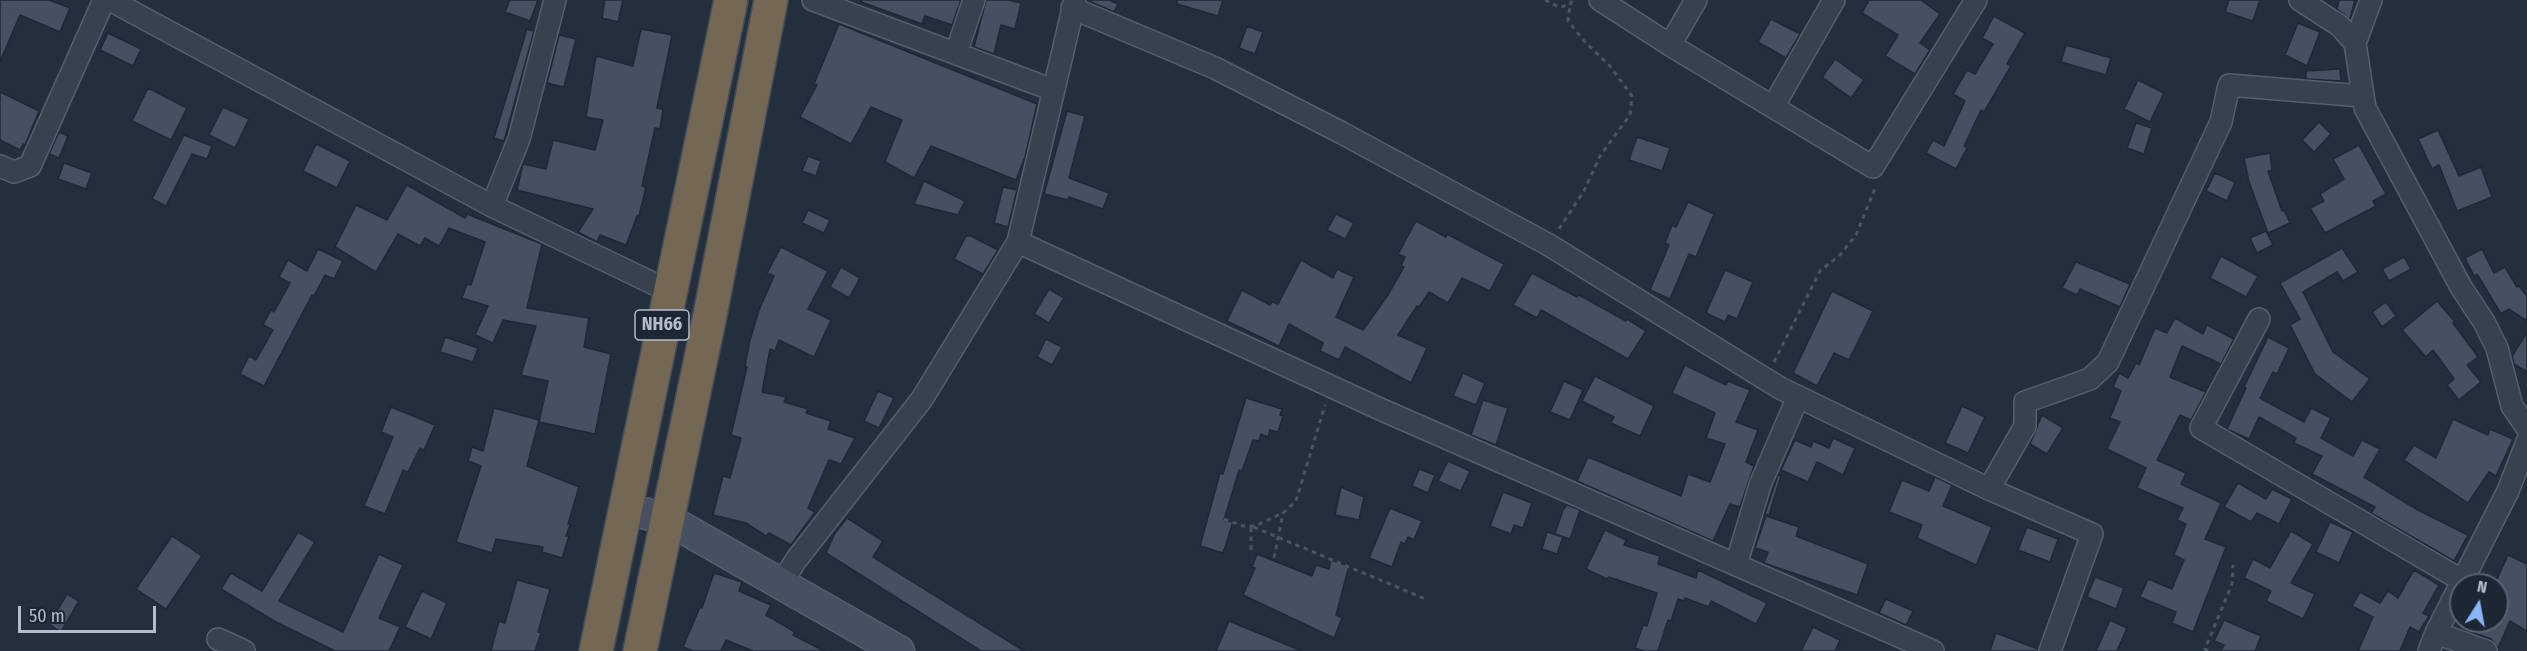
<!DOCTYPE html>
<html>
<head>
<meta charset="utf-8">
<style>
  body { margin:0 }
  #map { position:relative; width:2527px; height:651px; overflow:hidden; background:#242f3e; font-family:"Fira Sans Condensed",sans-serif }
  canvas { display:block }
  .north { position:absolute; left:2449px; top:573px; width:60px; height:60px; box-sizing:border-box; background:#1d2633; border:2px solid #59626f; border-radius:50%; rotate:11deg; font-size:16px; font-weight:700; line-height:24px; text-align:center; color:#b4bcc9 }
  .north::after { content:''; display:block; margin:auto; width:21px; height:27px; background:#8ab4f8; clip-path:polygon(50% 0,100% 100%,50% 72%,0 100%) }
  .scale { position:absolute; left:18px; top:606px; width:138px; height:27px; box-sizing:border-box; border:3px solid #b4bcc9; border-top:0; padding-left:8px; font-size:18px; line-height:21px; white-space:nowrap; color:#b4bcc9; -webkit-text-stroke:4px #1d2633; paint-order:stroke }
</style>
</head>
<body>
<div id="map">
<canvas width="2527" height="651"></canvas>
<div class="north">N</div>
<div class="scale">50 m</div>
</div>
<script>
const context = document.querySelector('canvas').getContext('2d');
context.lineJoin = 'round';
function fill(path, color) {
  context.fillStyle = color;
  context.fill(path, 'evenodd');
}
function strokePath(path, color, width, dash) {
  context.strokeStyle = color;
  context.lineWidth = width;
  context.lineCap = dash ? 'butt' : 'round';
  context.setLineDash(dash || []);
  context.stroke(path);
}
function write(font, color, halo, rows, align = 'center') {
  context.font = font + ' "Fira Sans Condensed",sans-serif';
  context.lineWidth = 4.5;
  context.setLineDash([]);
  context.textBaseline = 'middle';
  context.strokeStyle = halo;
  context.fillStyle = color;
  for (const [text, x, y, turn = 0] of rows) {
    context.save();
    context.translate(x, y);
    context.rotate((+turn || 0) * Math.PI / 180);
    context.textAlign = isNaN(turn) ? turn : align;
    if (halo) context.strokeText(text, 0, 0);
    context.fillText(text, 0, 0);
    context.restore();
  }
}
const building = new Path2D(`
  M0 0H49L70 8 60 32 20 15 0 62Z
  M510 0H538L530 21 505 12Z
  M605 0H623L618 22 602 18Z
  M862 0H961L952 25 925 16 922 24 861 2Z
  M986 0H1008L1021 3 1015 29 1001 25 994 54 974 47Z
  M1087 0H1109L1118 4 1114 12Z
  M1177 0H1223L1218 16 1177 4Z
  M1869 0H1921L1940 14 1920 43 1930 50 1915 74 1885 56 1898 35 1862 13Z
  M2229 0H2260L2253 21 2225 12Z
  M2339 0H2355L2350 19 2337 9Z
  M1994 16 2025 33 2007 64 2011 66 1984 112 1981 110 1964 146 1967 148 1956 169 1926 153 1933 140 1944 146 1965 101 1953 94 1967 70 1975 74 1993 44 1982 38Z
  M1771 19 1800 34 1786 58 1758 42Z
  M2298 23 2320 32 2307 66 2285 55Z
  M839 24 1037 104 1025 157 1016 180 931 146 914 178 885 162 902 120 871 107 851 144 800 117 817 85 814 84Z
  M1247 26 1263 32 1255 54 1239 48Z
  M527 29 534 31 504 141 494 138Z
  M641 29 672 35 657 108 663 109 660 129 655 128 642 186 646 187 639 216H637L626 245 600 235 597 242 578 232 593 209 517 190 523 164 546 169 553 140 595 150 603 120 586 117 596 56 633 66Z
  M108 33 141 49 133 66 100 50Z
  M559 35 576 39 564 87 547 83Z
  M2066 45 2111 58 2106 75 2061 62Z
  M1835 59 1864 80 1851 98 1822 77Z
  M2340 69 2341 81 2306 79V71Z
  M2138 80 2164 93 2150 122 2124 109Z
  M148 88 187 108 171 140 132 121Z
  M0 92 39 111 25 145 23 144 20 150 0 140Z
  M223 107 249 119 235 148 209 135Z
  M1067 111 1085 116 1069 178 1109 193 1103 209 1069 197 1068 200 1044 194Z
  M2319 122 2331 134 2314 152 2302 140Z
  M2136 123 2152 128 2144 154 2127 148Z
  M2438 130 2459 176 2481 167 2492 197 2457 211 2439 165 2432 169 2418 139Z
  M59 132 68 136 59 158 49 154Z
  M184 135 212 146 207 159 192 154 166 206 152 199Z
  M1637 137 1670 148 1662 171 1629 160Z
  M316 144 350 161 337 188 303 171Z
  M2359 145 2386 194 2373 201 2376 206 2325 233 2310 208 2324 201 2320 194 2344 179 2333 159Z
  M2270 153 2272 170 2268 171 2282 211 2284 210 2290 223 2268 233 2249 182 2244 158Z
  M808 156 821 161 816 176 802 171Z
  M64 163 92 173 86 189 58 179Z
  M2215 173 2235 182 2227 201 2206 191Z
  M924 181 965 201 958 215 914 204Z
  M407 185 465 218 467 214 542 244 527 308 589 318 584 347 611 354 595 434 539 422 548 381 521 375 536 326 503 320 493 343 475 335 488 306 462 298 467 284 471 285 485 242 449 228 439 246 425 238 420 246 398 234 376 272 335 247 356 205 387 220Z
  M1003 187 1017 190 1008 227 994 223Z
  M1688 202 1714 214 1696 257 1689 254 1670 299 1650 290 1669 245 1665 243 1672 225 1676 227Z
  M808 210 830 220 824 233 802 223Z
  M1336 214 1354 223 1345 239 1327 230Z
  M1416 221 1446 237 1447 234 1504 264 1490 291 1462 278 1448 303 1429 292 1419 307 1417 306 1398 335 1427 348 1411 383 1345 347 1339 360 1320 351 1323 343 1289 324 1279 346 1227 321 1242 290 1270 305 1272 302 1278 304 1301 260 1333 278 1337 269 1354 277 1336 317 1363 330 1388 295 1404 267 1401 266 1405 257 1398 254Z
  M2266 231 2273 245 2257 253 2250 238Z
  M966 236H971L998 250 983 274 954 259Z
  M781 247 828 271 808 309 831 320 814 357 779 340 775 351 770 349 762 392 786 397 784 402 808 409 806 413 831 421 828 429 855 438 841 464 829 460 808 508 815 512 791 545 769 533 766 536 746 523 713 515 723 476 730 478 741 438 731 435 747 367 745 366 750 340 759 310 774 276 767 273Z
  M2342 248 2358 272 2343 281 2337 272 2303 292 2333 352 2370 379 2352 402 2315 374 2290 325 2300 319 2280 283Z
  M318 249 343 261 334 279 325 275 314 296 312 295 264 386 240 374 249 356 256 360 273 330 263 325 271 310 274 312 290 283 279 277 288 260 307 271Z
  M2482 249 2494 273 2505 267 2517 287 2519 286 2527 296V321L2509 309 2501 314 2477 274 2474 276 2465 258Z
  M2221 256 2258 276 2246 297 2210 278Z
  M2404 257 2411 269 2389 281 2382 269Z
  M2076 262 2130 284 2120 307 2080 289 2077 295 2062 288Z
  M841 267 860 278 849 298 830 287Z
  M1725 270 1753 282 1737 319 1728 315 1725 322 1706 313Z
  M1532 273 1577 297 1579 295 1626 321 1627 319 1646 331 1628 359 1541 310 1537 318 1513 305Z
  M1049 289 1064 298 1049 323 1034 314Z
  M1832 291 1873 311 1849 360 1834 353 1817 386 1793 373Z
  M2437 301 2455 322 2453 323 2478 357 2467 365 2481 382 2459 400 2447 385 2454 379 2433 350 2426 357 2402 330Z
  M2386 302 2396 316 2382 327 2372 312Z
  M2175 318 2203 334 2207 325 2234 339 2221 364 2182 346 2170 377 2206 392 2191 420 2180 415 2157 460 2186 473 2181 484 2221 503 2205 539 2226 547 2193 632 2172 623 2176 612 2140 597 2148 579 2172 589 2184 560 2174 555 2186 524 2177 520 2183 508 2137 488 2146 468 2107 449 2120 422 2110 418 2121 391 2113 387 2119 373 2128 378 2136 363 2139 365 2155 328 2167 333Z
  M2527 333V372L2514 364 2512 356Z
  M445 337 478 348 473 362 440 352Z
  M2268 337 2289 348 2277 374 2273 372 2260 398 2304 422 2311 408 2331 418 2321 438 2353 456 2362 440 2380 449 2364 477 2416 509 2468 535 2454 561 2371 513 2375 507 2312 474 2322 456 2294 443 2296 438 2259 417 2249 439 2227 429 2246 388 2244 387Z
  M1046 339 1062 347 1052 365 1037 357Z
  M1685 365 1726 385 1728 381 1750 390 1736 422 1758 430 1746 462 1754 466 1740 507 1730 504 1713 541 1577 481 1588 457 1681 496 1688 474 1710 482 1725 444 1706 438 1715 413 1672 393Z
  M1463 373 1485 383 1476 405 1453 396Z
  M1595 376 1654 406 1640 436 1611 423 1614 417 1582 401Z
  M1564 381 1583 390 1570 420 1550 412Z
  M878 391 894 398 879 428 864 421Z
  M1246 398 1282 409 1280 415 1283 416 1278 432 1270 430 1268 437 1261 434 1259 441 1253 440 1242 471 1239 470 1224 520 1233 522 1223 553 1200 546 1220 473 1223 474Z
  M1483 400 1508 408 1496 445 1471 435Z
  M1962 406 1985 417 1968 453 1945 443Z
  M391 407 435 425 424 450 420 448 408 472 403 470 385 514 364 506 393 437 381 432Z
  M494 408 539 420 527 466 579 487 568 524 570 525 566 536H569L562 558 542 552 543 547 496 539 492 553 456 542 481 466 468 461 472 447 483 451Z
  M2042 415 2063 428 2047 454 2030 444Z
  M2453 419 2488 435 2490 429 2513 439 2496 476 2489 472 2468 503 2404 460 2414 445 2436 458Z
  M1833 438 1855 448 1843 475 1817 462 1808 482 1781 470 1795 440 1811 447 1813 441 1829 448Z
  M1448 461 1470 471 1461 491 1438 481Z
  M1419 469 1435 475 1428 493 1412 486Z
  M1778 475 1781 476 1769 515 1765 514Z
  M1935 477 1952 485 1943 506 1992 527 1976 565 1917 538 1922 525 1889 512 1902 480 1929 491Z
  M2238 483 2266 499 2272 489 2292 499 2279 524 2257 513 2251 522 2224 507Z
  M1341 487 1364 497 1359 520 1335 515Z
  M1503 492 1532 503 1523 528 1514 525 1511 534 1490 526Z
  M1567 505 1580 510 1570 539 1555 534 1563 510Z
  M1390 508 1422 521 1414 540 1408 537 1405 544 1401 542 1392 567 1369 558Z
  M1766 516 1799 527 1796 536 1868 564 1857 595 1764 563 1768 552 1755 548Z
  M847 518 883 541 873 557 1024 651H981L826 553 835 533Z
  M2330 522 2353 532 2339 563 2316 552Z
  M2027 527 2058 539 2050 562 2018 550Z
  M1605 530 1626 540 1624 545 1660 556 1658 564 1696 578 1698 570 1767 603 1756 624 1711 601 1709 607 1685 598 1684 601 1678 599 1671 621 1668 620 1658 651H1644L1635 648 1643 625 1647 626 1657 593 1609 577 1607 579 1586 569Z
  M2291 531 2313 544 2291 583 2315 594 2303 619 2266 601 2271 591 2244 578 2253 559 2270 568Z
  M298 532 315 542 279 601 343 632 379 554 403 565 379 618 400 627 389 651H335L276 622 221 589 231 573 262 591Z
  M1547 532 1563 537 1557 554 1542 549Z
  M172 536 202 556 166 609 136 589Z
  M1257 554 1312 576 1316 565 1329 569 1331 560 1349 566 1336 615 1342 618 1334 638 1243 595 1255 568 1252 567Z
  M2508 555 2527 564V631L2510 621 2498 648 2491 639 2469 631 2474 621H2497V579Z
  M2414 570 2439 585 2423 613 2429 616 2419 632 2410 627 2400 651H2358L2373 617 2352 606 2360 592 2380 603 2388 591 2398 598Z
  M714 573 742 582 739 591 771 605 766 615 795 632 793 635 824 651H753L726 640 721 651H693L683 647 700 607 702 608Z
  M2095 577 2124 588 2116 609 2087 597Z
  M517 580 550 589 538 632 541 633 535 651H491L499 621 505 623Z
  M422 591 447 603 431 639 405 627Z
  M67 594 79 601 61 632 49 624Z
  M1886 599 1913 611 1906 625 1879 613Z
  M2110 620 2127 628 2117 651H2096Z
  M2224 620 2261 636 2255 651H2221L2224 645 2214 641Z
  M1229 621 1302 651H1216Z
  M1813 627 1840 640 1835 651H1801Z
  M1996 633 2038 649V651H1990Z`);
fill(building, '#455162');
strokePath(building, '#1f2835', 1.5);
const street = new Path2D(`
  M110 0 492 206 669 291
  M813 0 1053 90
  M1600 0 1670 45
  M1696 0 1670 45 1773 107 1834 0
  M2300 0 2340 26 2355 43 2365 108 2461 287 2484 322 2497 348 2512 406 2527 428
  M1072 8 1215 68 1342 133 1549 245 1780 388 1989 489 2092 534 2050 651
  M2355 43 2371 0
  M956 53 974 0
  M1773 107 1873 167 1976 0
  M0 166 14 172 30 166 104 0
  M492 206 519 139 555 0
  M1018 242 1380 409 1933 651
  M2259 319 2201 428 2463 581
  M1989 489 2025 426V402L2090 379 2108 362 2221 122 2229 85 2362 96
  M1736 565 1760 485 1798 397
  M781 584 796 560 922 399 1018 242 1075 0
  M2436 633 2486 651
  M218 639 244 651
  M2429 651 2436 633 2508 491 2527 442`);
const secondary = new Path2D(`
  M625 508 669 520 899 651`);
const highway = new Path2D(`
  M596 651 731 0
  M640 651 710 315 771 0`);
strokePath(street, '#565f6c', 24);
strokePath(secondary, '#565f6c', 33);
strokePath(highway, '#434c59', 36);
strokePath(new Path2D(`
  M1545 0 1559 7 1570 5 1572 0
  M1559 229 1584 191 1600 156 1630 115 1632 96 1610 66 1585 42 1568 21 1570 5
  M1774 362 1820 271 1840 255 1856 235 1876 186
  M1224 519 1243 526H1255L1283 513 1296 501 1325 405
  M1251 550V526L1428 600
  M1274 558 1283 513
  M2208 651 2205 649 2232 584 2233 565`), '#44595c', 3, [4.5, 4.5]);
strokePath(street, '#38414e', 21);
strokePath(secondary, '#465061', 30);
strokePath(highway, '#746855', 33);
for (const [x, y, w] of [
  [662,325,54]
]) {
  const box = new Path2D();
  box.roundRect(x - w / 2, y - 15, w, 30, 4.5);
  context.fillStyle = '#1d2633';
  context.fill(box);
  strokePath(box, '#b4bcc9', 1.5);
}
write('bold 18px', '#b4bcc9', null, [
  ["NH66",662,325]
]);
</script>
</body>
</html>
